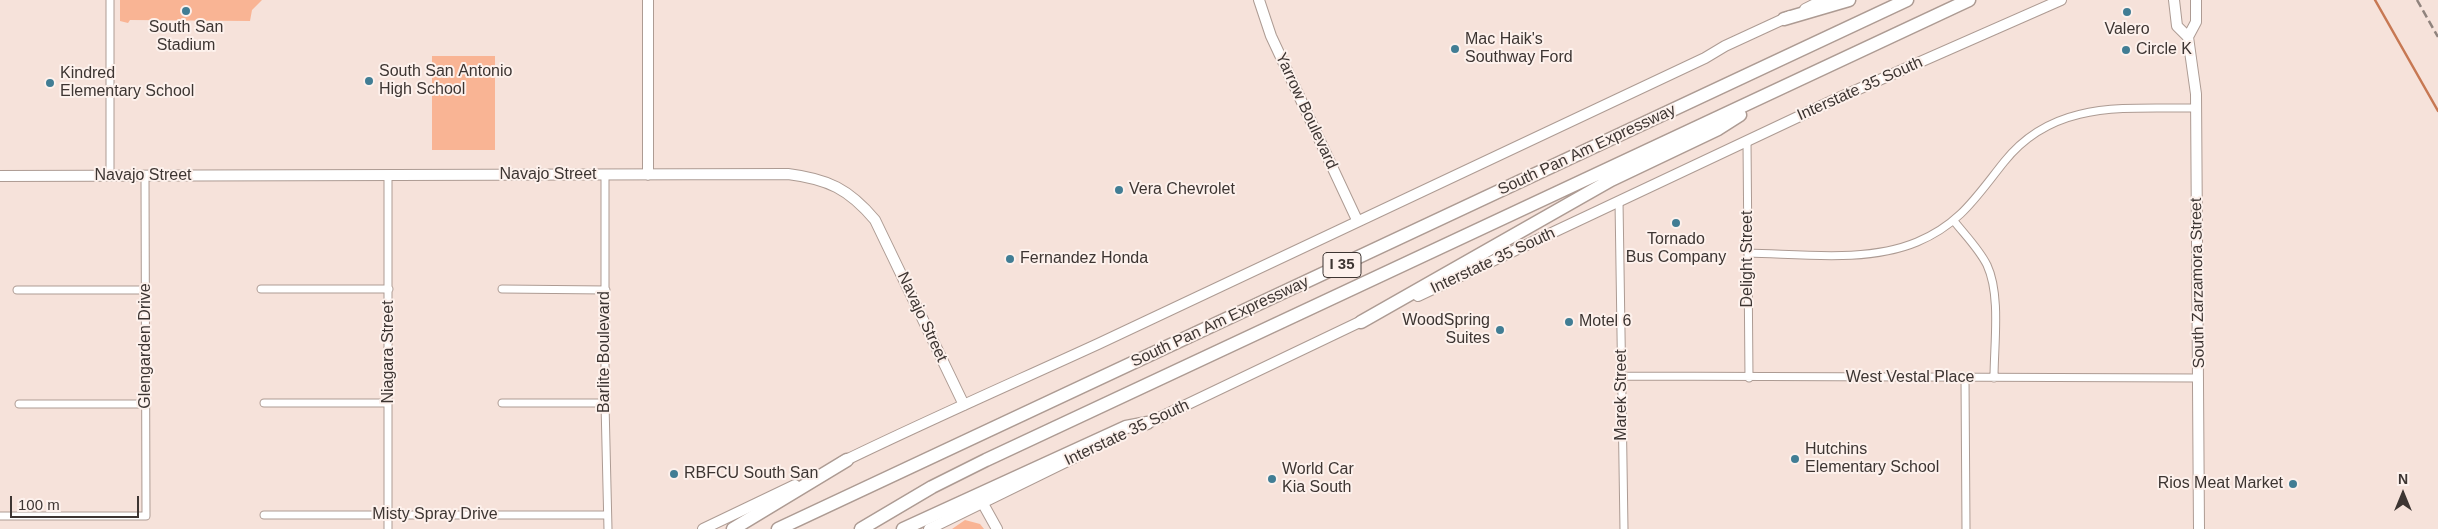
<!DOCTYPE html>
<html>
<head>
<meta charset="utf-8">
<style>
  body { margin:0 }
  #map { position:relative; width:2438px; height:529px; overflow:hidden; background:#f6e2da; font-family:Helvetica,sans-serif }
  canvas { display:block }
  .north { position:absolute; left:2378px; top:469px; width:50px; height:50px; -webkit-text-stroke:4px #fdf1ec; paint-order:stroke; rotate:0deg; font-size:14px; font-weight:700; line-height:20px; text-align:center; color:#3d3532 }
  .north::after { content:''; display:block; margin:auto; width:18px; height:22px; background:#3d3532; clip-path:polygon(50% 0,100% 100%,50% 72%,0 100%) }
  .scale { position:absolute; left:10px; top:496px; width:129px; height:22px; box-sizing:border-box; border:2px solid #3d3532; border-top:0; padding-left:6px; font-size:15px; line-height:18px; white-space:nowrap; color:#3d3532; -webkit-text-stroke:4px #fdf1ec; paint-order:stroke }
</style>
</head>
<body>
<div id="map">
<canvas width="2438" height="529"></canvas>
<div class="north">N</div>
<div class="scale">100 m</div>
</div>
<script>
const context = document.querySelector('canvas').getContext('2d');
context.lineJoin = 'round';
function fill(path, color) {
  context.fillStyle = color;
  context.fill(path, 'evenodd');
}
function strokePath(path, color, width, dash) {
  context.strokeStyle = color;
  context.lineWidth = width;
  context.lineCap = dash ? 'butt' : 'round';
  context.setLineDash(dash || []);
  context.stroke(path);
}
function write(font, color, halo, rows, align = 'center') {
  context.font = font + ' Helvetica,sans-serif';
  context.lineWidth = 4;
  context.setLineDash([]);
  context.textBaseline = 'middle';
  context.strokeStyle = halo;
  context.fillStyle = color;
  for (const [text, x, y, turn = 0] of rows) {
    context.save();
    context.translate(x, y);
    context.rotate((+turn || 0) * Math.PI / 180);
    context.textAlign = isNaN(turn) ? turn : align;
    if (halo) context.strokeText(text, 0, 0);
    context.fillText(text, 0, 0);
    context.restore();
  }
}
fill(new Path2D(`
  M120 0H262L252 10 250 21 130 20 128 23 120 21Z
  M432 56H495V150H432Z
  M965 520 980 524 984 529H952Z`), '#f9b494');
strokePath(new Path2D(`
  M2375 0 2438 111`), '#c77853', 2.5);
const street = new Path2D(`
  M110 0V176
  M1747 141 1749 378
  M388 175V529
  M605 175V403L608 529
  M1619 201 1624 529
  M1954 221C1965 235 1979 249 1987 265 2001 295 1994 344 1994 378
  M1748 253C1801 254 1867 263 1917 242 1960 224 1976 197 2004 162 2054 99 2125 109 2196 108
  M261 289H389
  M502 289 606 290
  M17 290H146
  M1622 376 2199 378
  M1965 378 1966 529
  M264 403H388
  M502 403H605
  M19 404H145
  M264 515H607
  M0 516H146L145 176`);
const secondary = new Path2D(`
  M648 0V175
  M1259 0 1271 36 1357 220
  M2174 0 2177 26 2188 37 2196 94 2199 529
  M1805 9 1823 0
  M2188 37 2196 22V0
  M0 176 788 174C828 179 849 189 875 220L964 405
  M1418 296 1836 99 2061 0
  M1142 426 1368 318
  M842 462C926 421 1013 383 1098 344 1301 250 1502 152 1705 58L1725 46 1790 16
  M982 502 997 529
  M703 529 795 485
  M929 529 1090 450`);
const highway = new Path2D(`
  M1784 19 1849 0
  M1361 322 1611 180 1718 129 1740 115
  M733 529 847 460
  M778 529 1907 0
  M861 529 932 487 986 460 1969 0
  M903 529 1126 427 1147 423`);
strokePath(street, '#ad9b93', 9);
strokePath(secondary, '#ad9b93', 12);
strokePath(highway, '#ad9b93', 15);
strokePath(street, '#fff', 7);
strokePath(secondary, '#fff', 10);
strokePath(highway, '#fff', 12);
strokePath(new Path2D(`
  M2417 0 2438 37`), '#90837d', 2.5, [8, 4]);
for (const [x, y, r, color] of [
  [186,11,5,"#417d94"],
  [2127,12,5,"#417d94"],
  [1455,49,5,"#417d94"],
  [2126,50,5,"#417d94"],
  [369,81,5,"#417d94"],
  [50,83,5,"#417d94"],
  [1119,190,5,"#417d94"],
  [1676,223,5,"#417d94"],
  [1010,259,5,"#417d94"],
  [1569,322,5,"#417d94"],
  [1500,330,5,"#417d94"],
  [1795,459,5,"#417d94"],
  [674,474,5,"#417d94"],
  [1272,479,5,"#417d94"],
  [2293,484,5,"#417d94"]
]) {
  const dot = new Path2D();
  dot.arc(x, y, r, 0, 2 * Math.PI);
  context.fillStyle = color;
  context.fill(dot);
  strokePath(dot, '#fdf1ec', 2);
}
for (const [x, y, w] of [
  [1342,265,38]
]) {
  const box = new Path2D();
  box.roundRect(x - w / 2, y - 12.5, w, 25, 4);
  context.fillStyle = '#fdf1ec';
  context.fill(box);
  strokePath(box, '#3d3532', 1);
}
write('bold 15px', '#3d3532', null, [
  ["I 35",1342,265]
]);
write('16px', '#3d3532', '#fdf1ec', [
  ["South San",186,28,"center"],
  ["Stadium",186,46,"center"],
  ["Valero",2127,30,"center"],
  ["Mac Haik's",1465,40],
  ["Southway Ford",1465,58],
  ["Circle K",2136,50],
  ["South San Antonio",379,72],
  ["High School",379,90],
  ["Kindred",60,74],
  ["Elementary School",60,92],
  ["Vera Chevrolet",1129,190],
  ["Tornado",1676,240,"center"],
  ["Bus Company",1676,258,"center"],
  ["Fernandez Honda",1020,259],
  ["WoodSpring",1490,321,"right"],
  ["Suites",1490,339,"right"],
  ["Motel 6",1579,322],
  ["Hutchins",1805,450],
  ["Elementary School",1805,468],
  ["World Car",1282,470],
  ["Kia South",1282,488],
  ["RBFCU South San",684,474],
  ["Rios Meat Market",2283,484,"right"]
], 'left');
write('16px', '#3d3532', '#fdf1ec', [
  ["Interstate 35 South",1860,89,-24],
  ["Yarrow Boulevard",1306,111,65],
  ["South Pan Am Expressway",1587,150,-25],
  ["Navajo Street",548,175],
  ["Navajo Street",143,176],
  ["Delight Street",1748,259,-90],
  ["Interstate 35 South",1493,261,-25],
  ["South Zarzamora Street",2198,283,-91],
  ["Navajo Street",922,317,65],
  ["South Pan Am Expressway",1220,322,-25],
  ["Glengarden Drive",146,346,-90],
  ["Niagara Street",389,352,-90],
  ["Barlite Boulevard",605,352,-90],
  ["West Vestal Place",1910,378],
  ["Marek Street",1622,395,-90],
  ["Interstate 35 South",1127,433,-25],
  ["Misty Spray Drive",435,515]
]);
</script>
</body>
</html>
